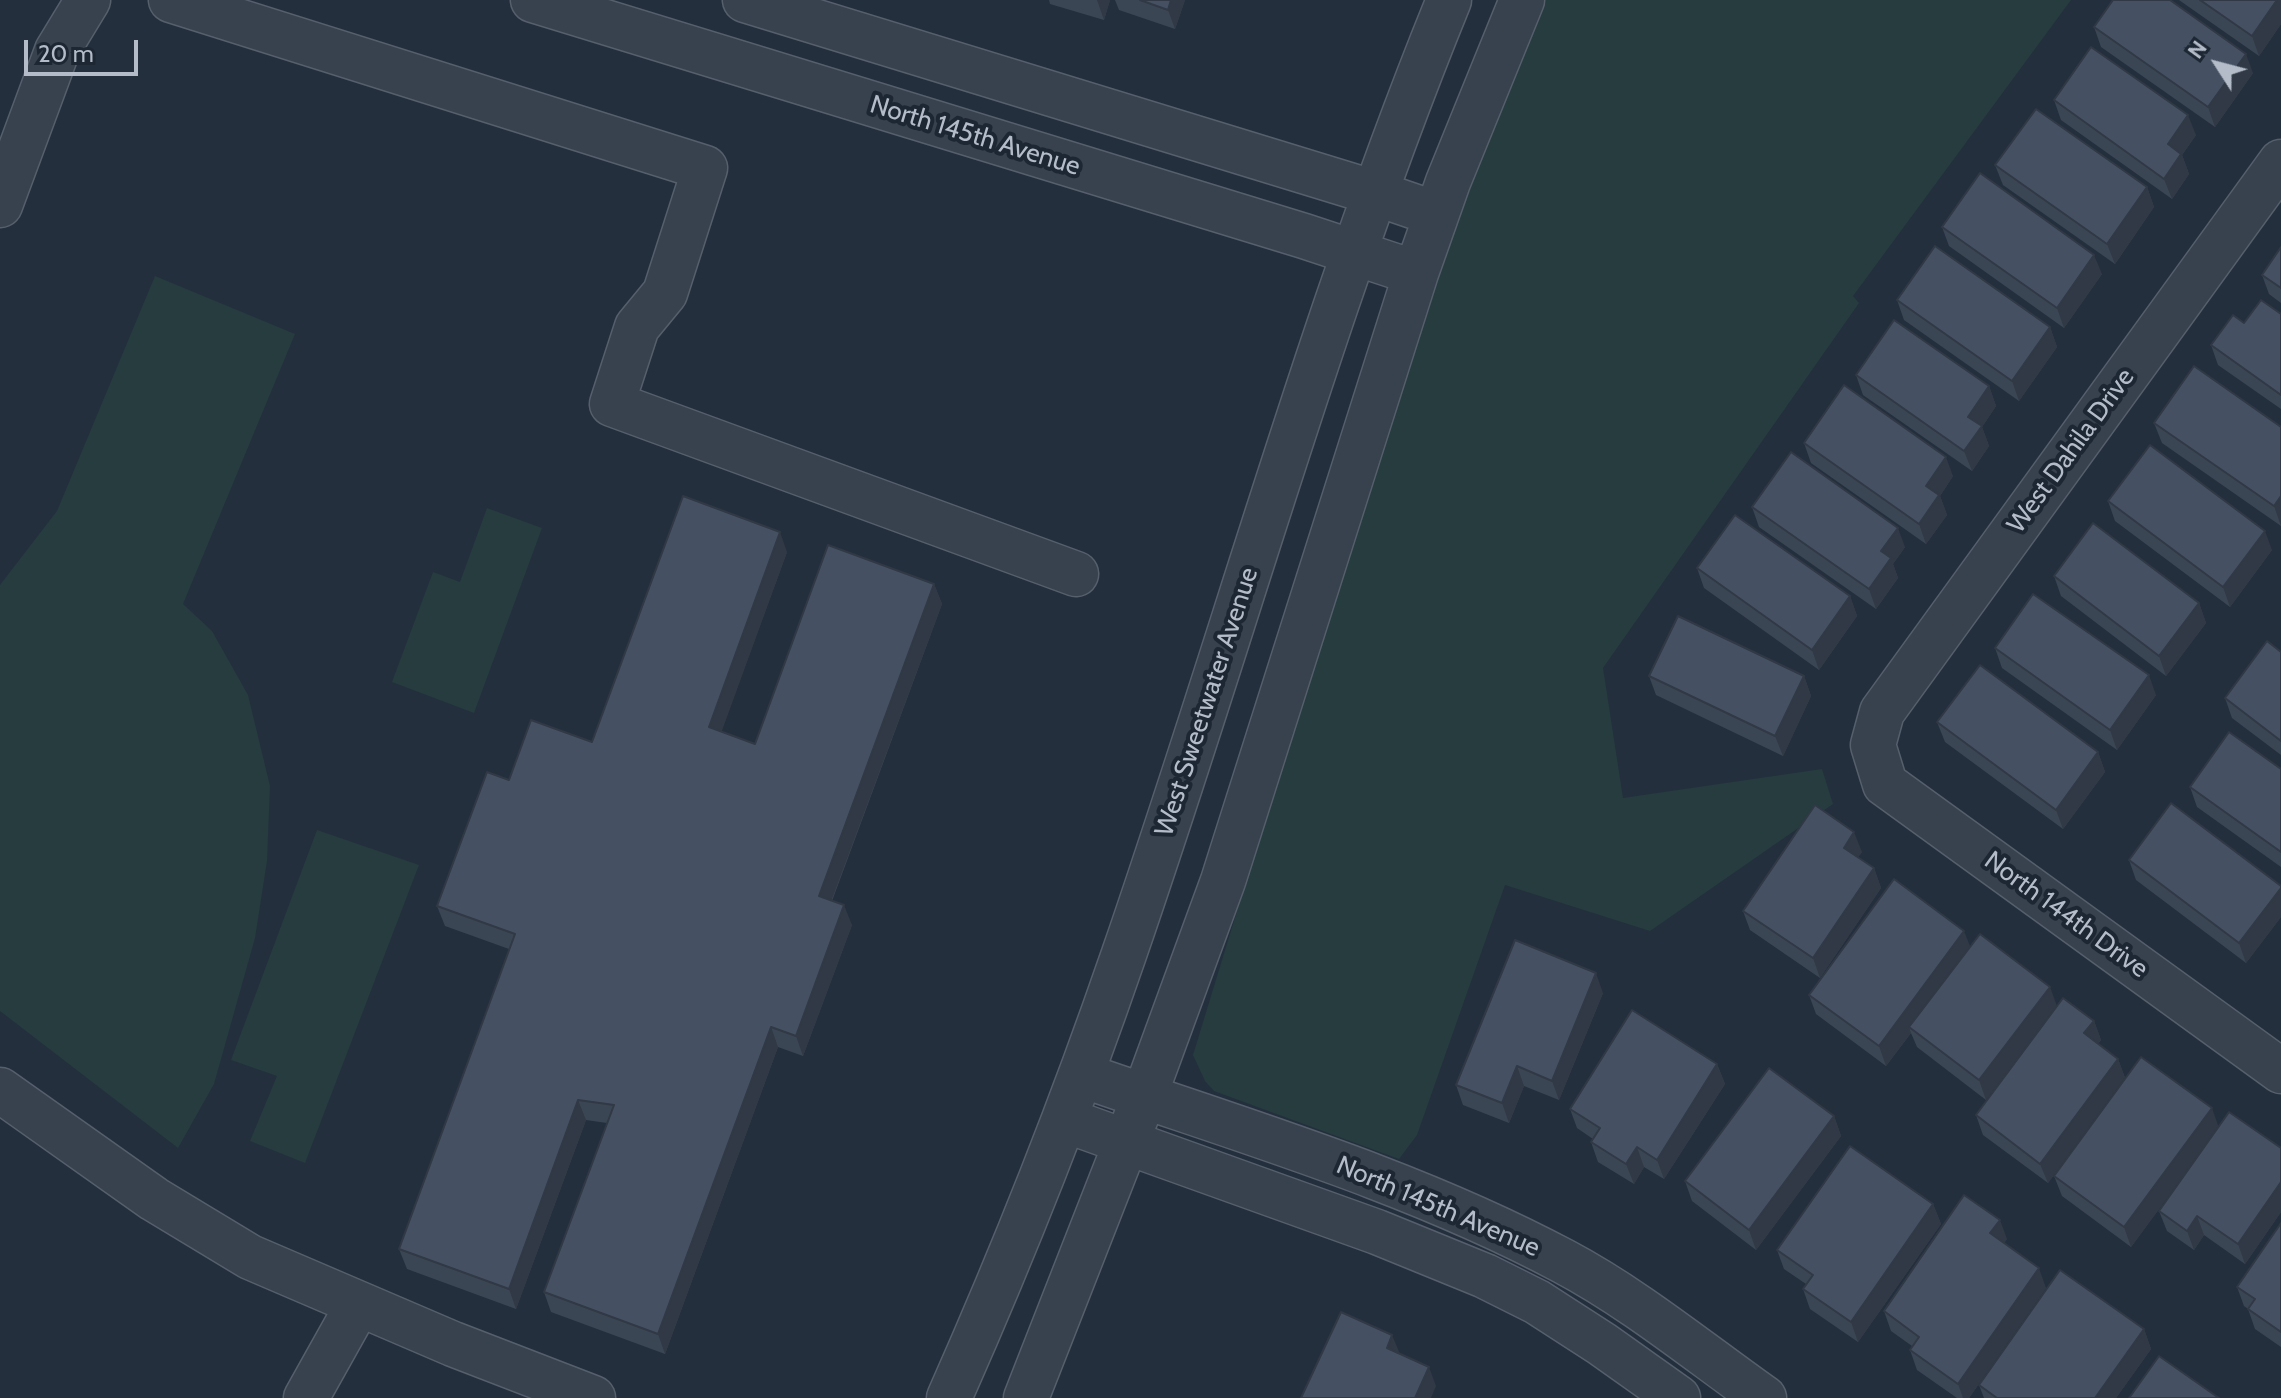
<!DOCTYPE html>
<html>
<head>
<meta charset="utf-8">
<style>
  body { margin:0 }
  #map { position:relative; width:2281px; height:1398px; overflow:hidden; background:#242f3e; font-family:Cabin,sans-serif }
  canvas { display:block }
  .north { position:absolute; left:2177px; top:24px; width:80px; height:80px; -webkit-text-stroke:6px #1d2633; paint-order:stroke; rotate:306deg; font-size:22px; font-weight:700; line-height:32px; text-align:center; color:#b4bcc9 }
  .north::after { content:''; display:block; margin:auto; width:28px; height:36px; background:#b4bcc9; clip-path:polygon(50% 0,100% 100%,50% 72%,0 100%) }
  .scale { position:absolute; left:24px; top:40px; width:114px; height:36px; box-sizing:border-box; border:4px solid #b4bcc9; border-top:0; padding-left:10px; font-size:24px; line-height:28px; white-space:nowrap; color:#b4bcc9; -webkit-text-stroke:6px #1d2633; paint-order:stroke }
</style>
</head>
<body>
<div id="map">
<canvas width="2281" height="1398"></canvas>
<div class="north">N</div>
<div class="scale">20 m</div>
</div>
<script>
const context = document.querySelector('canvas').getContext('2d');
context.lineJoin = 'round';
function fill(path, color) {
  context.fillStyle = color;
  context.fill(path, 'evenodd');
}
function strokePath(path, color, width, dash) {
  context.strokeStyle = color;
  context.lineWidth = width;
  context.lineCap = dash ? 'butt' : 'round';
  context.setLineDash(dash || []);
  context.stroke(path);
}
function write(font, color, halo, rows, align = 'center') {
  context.font = font + ' Cabin,sans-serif';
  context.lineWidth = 8;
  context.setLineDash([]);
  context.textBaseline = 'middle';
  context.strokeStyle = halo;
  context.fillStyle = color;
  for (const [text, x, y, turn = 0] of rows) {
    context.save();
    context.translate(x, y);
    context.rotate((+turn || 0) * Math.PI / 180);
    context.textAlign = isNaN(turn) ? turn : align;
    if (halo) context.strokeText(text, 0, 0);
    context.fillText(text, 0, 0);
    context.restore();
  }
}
fill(new Path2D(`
  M1535 0H2071L1853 296 1859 303 1603 668 1623 798 1822 769 1833 804 1650 931 1505 885 1417 1135 1399 1159 1214 1091 1205 1081 1193 1055 1439 250Z
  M155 276 295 334 183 604 212 631 248 695 270 786 267 861 255 938 214 1084 178 1148 0 1011V585L57 511Z
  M487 508 542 528 474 713 392 682 433 572 460 582Z
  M317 830 419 865 305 1163 250 1141 277 1076 231 1060Z`), '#263c3f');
const minor = new Path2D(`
  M171 0 705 168 665 293 637 327 612 404 1076 574
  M533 0 1304 236 1416 273
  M745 0 1375 193 1436 214
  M2281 162 1882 712 1873 745 1885 784 2281 1071
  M0 205 57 51 88 0
  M1082 1075C1243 1131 1411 1180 1563 1261 1633 1298 1699 1352 1764 1398
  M0 1090 154 1199 250 1257 453 1344 593 1398
  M1065 1120 1377 1232 1485 1276 1537 1302 1602 1344 1678 1398
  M306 1398 358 1305
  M949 1398C1014 1252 1072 1105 1124 954 1234 636 1322 311 1449 0
  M1026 1398 1144 1097 1223 881 1416 273 1448 182 1522 0`);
strokePath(minor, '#565f6c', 47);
strokePath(minor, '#38414e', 44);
fill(new Path2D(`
  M1049 0H1110L1104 20 1050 4Z
  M1115 0H1185L1175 29 1119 10Z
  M2179 0H2281V24L2259 56Z
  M2094 27 2253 73 2215 127 2101 47Z
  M2054 100 2196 135 2182 155 2189 174 2172 199 2061 120Z
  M1995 165 2147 187 2154 207 2115 264 2003 185Z
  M1942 227 2102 274 2064 328 1949 246Z
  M2281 247V303L2269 294 2262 275Z
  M1897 300 2050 327 2057 347 2019 401 1904 320Z
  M2281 314V409L2218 365 2211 345 2244 323Z
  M1856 375 1989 386 1996 406 1982 427 1989 446 1972 471 1863 395Z
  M2154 423 2281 427V526L2162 443Z
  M1804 443 1953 476 1940 496 1947 515 1926 544 1811 463Z
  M2108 501 2272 550 2230 607 2115 521Z
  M1752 507 1905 547 1893 564 1898 578 1876 609 1759 527Z
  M787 552 721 732 755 744 934 584 942 604 832 901 852 925 803 1056 778 1047 665 1354 551 1312 544 1292 607 1123 586 1120 516 1309 407 1269 399 1249 509 949 445 926 437 906 509 780 592 742Z
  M1697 568 1850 596 1857 616 1819 670 1704 588Z
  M2054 576 2199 603 2206 623 2166 676 2061 596Z
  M1995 648 2156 695 2117 750 2002 668Z
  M2281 652V755L2232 718 2225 698Z
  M1649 676H1804L1811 696 1783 756 1656 695Z
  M1937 722 2098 752 2105 772 2063 829 1945 742Z
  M2281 769V867L2197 807 2190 787Z
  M1862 852 1858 857 1874 868 1881 888 1820 978 1750 930 1743 911Z
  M2129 860 2281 886V917L2246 963 2136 880Z
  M1970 947 2057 1006 2094 1021 2101 1040 2098 1044 2118 1059 2125 1078 2048 1183 1983 1135 1976 1115 2029 1044 1986 1100 1917 1047 1911 1033 1886 1066 1816 1014 1809 995Z
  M1603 993 1559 1100 1524 1086 1509 1123 1463 1105 1456 1085Z
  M1717 1064 1725 1084 1664 1179 1644 1167 1634 1184 1598 1162 1591 1142 1593 1139 1577 1128 1570 1109Z
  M1834 1116 1841 1136 1756 1250 1692 1201 1685 1181Z
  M2218 1127 2281 1148V1212L2245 1264 2204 1235 2194 1250 2167 1231 2159 1211 2201 1152 2131 1247 2062 1196 2054 1176Z
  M1933 1204 1941 1224 1858 1342 1810 1309 1803 1289 1806 1284 1784 1269 1777 1250Z
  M2281 1223V1347L2255 1329 2248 1309 2244 1306 2237 1287Z
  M2007 1239 2004 1243 2046 1288 1969 1398H1957L1917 1370 1910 1350 1912 1346 1891 1331 1884 1311Z
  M2144 1329 2151 1349 2116 1398H1984L1979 1385Z`), '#3b4654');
fill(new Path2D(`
  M1097 0H1110L1104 20Z
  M1171 0H1185L1175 29 1168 10Z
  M2277 0H2281V24L2259 56 2252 36Z
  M2246 54 2253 73 2215 127 2208 107Z
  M2188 115 2196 135 2182 155 2189 174 2172 199 2164 179 2168 144Z
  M2147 187 2154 207 2115 264 2107 244Z
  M2094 255 2102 274 2064 328 2057 308Z
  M2050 327 2057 347 2019 401 2012 381Z
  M1989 386 1996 406 1982 427 1989 446 1972 471 1964 451 1968 417Z
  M1946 457 1953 476 1940 496 1947 515 1926 544 1919 524 1926 486Z
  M2281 496V526L2274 506Z
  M1898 528 1905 547 1893 564 1898 578 1876 609 1869 589 1881 551Z
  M2265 531 2272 550 2230 607 2223 587Z
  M780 532 787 552 716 747 709 727Z
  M934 584 942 604 826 915 819 896Z
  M1850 596 1857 616 1819 670 1812 650Z
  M2199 603 2206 623 2166 676 2159 656Z
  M2149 675 2156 695 2117 750 2110 730Z
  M1804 676 1811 696 1783 756 1775 736Z
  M2098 752 2105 772 2063 829 2056 810Z
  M1854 832 1862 852 1851 867 1844 848Z
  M1874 868 1881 888 1820 978 1813 958Z
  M2281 888V917L2246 963 2239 943Z
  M844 905 852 925 803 1056 796 1036Z
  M1964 931 1972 951 1909 1027 1911 1033 1886 1066 1879 1046Z
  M1596 973 1603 993 1559 1100 1552 1081Z
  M2050 987 2057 1006 1986 1100 1979 1080Z
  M2094 1021 2101 1040 2091 1053 2084 1033Z
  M771 1027 778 1047 665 1354 658 1334Z
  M2118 1059 2125 1078 2048 1183 2040 1164Z
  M1717 1064 1725 1084 1664 1179 1657 1160Z
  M1517 1066 1524 1086 1509 1123 1502 1103Z
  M578 1100 586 1120 516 1309 509 1289Z
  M2212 1108 2219 1128 2131 1247 2124 1227Z
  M1834 1116 1841 1136 1756 1250 1749 1230Z
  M1637 1147 1644 1167 1634 1184 1626 1164Z
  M2281 1182V1212L2245 1264 2238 1244Z
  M1933 1204 1941 1224 1858 1342 1851 1322Z
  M2197 1216 2204 1235 2194 1250 2187 1231Z
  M2000 1220 2007 1239 1997 1253 1990 1233Z
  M2039 1268 2046 1288 1969 1398H1963L1958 1384Z
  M2144 1329 2151 1349 2116 1398H2095Z
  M1392 1335 1400 1354 1387 1348Z
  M1429 1367 1436 1386 1431 1398H1415Z`), '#303945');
const building = new Path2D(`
  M1140 0H1171L1168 10Z
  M2113 0H2170L2246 54 2208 107 2094 27Z
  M2200 0H2277L2252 36Z
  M2091 47 2188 115 2168 144 2181 154 2164 179 2054 100Z
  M2036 109 2147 187 2107 244 1995 165Z
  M1980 173 2094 255 2057 308 1942 227Z
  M1935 246 2050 327 2012 381 1897 300Z
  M2281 247V288L2262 275Z
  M2261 300 2281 314V395L2211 345 2233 315 2244 323Z
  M1894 320 1989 386 1968 417 1982 426 1964 451 1856 375Z
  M2194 366 2281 427V496L2274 506 2154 423Z
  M1844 385 1946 457 1926 486 1939 495 1919 524 1804 443Z
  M2150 445 2265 531 2223 587 2108 501Z
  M1791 452 1898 528 1881 551 1891 558 1869 589 1752 507Z
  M683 496 780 532 709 727 755 744 828 545 934 584 819 896 844 905 796 1036 771 1027 658 1334 544 1292 614 1105 578 1100 509 1289 399 1249 515 934 437 906 487 772 509 780 531 720 592 742Z
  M1735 515 1850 596 1812 650 1697 568Z
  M2093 523 2199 603 2159 656 2054 576Z
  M2033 594 2149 675 2110 730 1995 648Z
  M1678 616 1804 676 1775 736 1649 676Z
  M2267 641 2281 652V741L2225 698Z
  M1980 665 2098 752 2056 810 1937 722Z
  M2229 732 2281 769V852L2190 787Z
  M2171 803 2281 886V888L2239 943 2129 860Z
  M1815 805 1854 832 1844 848 1874 868 1813 958 1743 911Z
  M1894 879 1964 931 1879 1046 1809 995Z
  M1980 934 2050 987 1979 1080 1909 1027Z
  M1515 940 1596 973 1552 1081 1517 1066 1502 1103 1456 1085Z
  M2063 998 2094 1021 2084 1033 2118 1059 2040 1164 1976 1115Z
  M1632 1010 1717 1064 1657 1160 1637 1147 1626 1164 1591 1142 1600 1128 1570 1109Z
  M2141 1057 2212 1108 2124 1227 2054 1176Z
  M1769 1068 1834 1116 1749 1230 1685 1181Z
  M2229 1112 2281 1148V1182L2238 1244 2197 1216 2187 1231 2159 1211Z
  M1850 1146 1933 1204 1851 1322 1803 1289 1813 1275 1777 1250Z
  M1964 1195 2000 1220 1990 1233 2039 1268 1958 1384 1910 1350 1919 1337 1884 1311Z
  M2281 1223V1332L2248 1309 2255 1299 2237 1287Z
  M2060 1270 2144 1329 2095 1398H1997L1979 1385Z
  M1341 1312 1392 1335 1387 1348 1429 1367 1415 1398H1301Z
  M2159 1356 2219 1398H2129Z`);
fill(building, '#455162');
strokePath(building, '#303945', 2);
write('26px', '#b4bcc9', '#1d2633', [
  ["North 145th Avenue",975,136,17],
  ["West Dahila Drive",2071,451,-54],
  ["West Sweetwater Avenue",1207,702,-72],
  ["North 144th Drive",2066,915,36],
  ["North 145th Avenue",1438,1207,23]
]);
</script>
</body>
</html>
